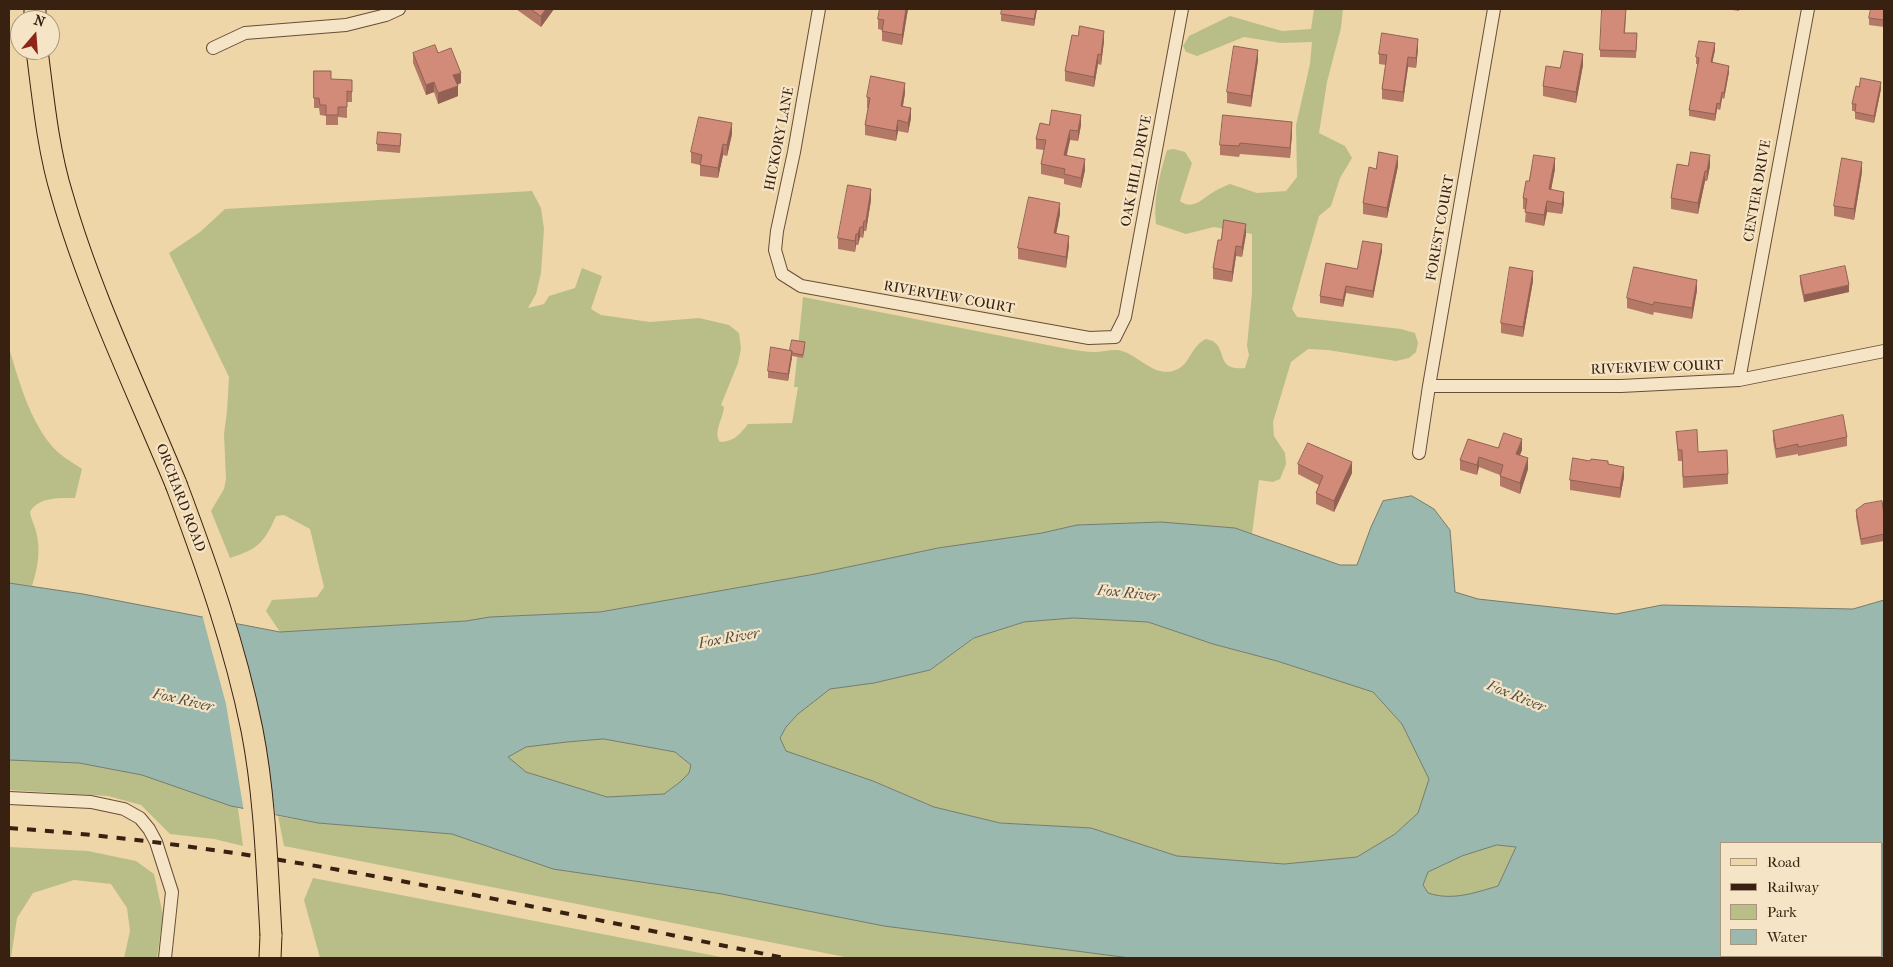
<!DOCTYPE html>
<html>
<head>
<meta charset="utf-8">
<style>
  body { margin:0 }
  #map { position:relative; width:1893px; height:967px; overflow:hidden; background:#efd6a8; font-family:"IM FELL French Canon",serif }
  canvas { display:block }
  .frame { position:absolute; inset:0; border:10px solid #392112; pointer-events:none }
  .legend { position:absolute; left:1720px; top:842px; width:162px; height:115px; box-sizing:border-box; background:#f5e4c6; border:1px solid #aa967e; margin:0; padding:6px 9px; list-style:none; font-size:15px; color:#392112 }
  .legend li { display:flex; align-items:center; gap:10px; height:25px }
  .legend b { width:25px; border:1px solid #aa967e }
  .north { position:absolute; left:10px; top:10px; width:50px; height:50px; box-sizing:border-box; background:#f5e4c6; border:1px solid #aa967e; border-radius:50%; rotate:18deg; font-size:14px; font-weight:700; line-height:20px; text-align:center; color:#392112 }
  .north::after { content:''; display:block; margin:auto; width:18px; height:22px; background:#8f2418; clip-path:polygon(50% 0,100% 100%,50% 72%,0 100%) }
</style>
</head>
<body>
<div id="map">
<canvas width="1893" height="967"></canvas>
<div class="frame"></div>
<ul class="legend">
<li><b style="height:6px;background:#efd6a8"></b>Road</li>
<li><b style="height:6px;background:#392112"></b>Railway</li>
<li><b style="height:14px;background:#b9be88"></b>Park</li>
<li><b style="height:14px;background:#9ab8ae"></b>Water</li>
</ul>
<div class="north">N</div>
</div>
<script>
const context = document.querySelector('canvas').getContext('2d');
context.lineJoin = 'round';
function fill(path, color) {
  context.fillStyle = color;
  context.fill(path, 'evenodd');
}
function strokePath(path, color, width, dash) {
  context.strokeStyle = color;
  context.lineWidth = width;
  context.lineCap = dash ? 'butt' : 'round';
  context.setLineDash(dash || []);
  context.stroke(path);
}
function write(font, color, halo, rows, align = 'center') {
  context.font = font + ' "IM FELL French Canon",serif';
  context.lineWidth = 4.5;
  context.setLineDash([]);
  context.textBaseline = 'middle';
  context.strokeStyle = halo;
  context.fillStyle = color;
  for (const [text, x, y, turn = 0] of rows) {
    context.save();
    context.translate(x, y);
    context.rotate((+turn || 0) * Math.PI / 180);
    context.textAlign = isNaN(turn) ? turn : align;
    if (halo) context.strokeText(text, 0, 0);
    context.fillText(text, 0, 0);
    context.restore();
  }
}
fill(new Path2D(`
  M1314 9H1343L1341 28 1327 82 1319 133 1345 146 1352 158 1340 178 1331 206 1319 216 1292 309 1297 317 1401 329 1415 333 1418 343 1416 352 1409 358 1396 361 1328 350 1308 349 1291 362 1273 422 1274 436 1285 453 1286 464 1280 479 1273 482 1259 480 1252 534 1235 528 1161 522 1077 525 1042 533 938 548 815 574 600 612 490 617 466 621 280 632 266 611 272 600 317 597 324 587 310 529 284 515 276 516C264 543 258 549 230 558L211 511 224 489 226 479 224 434 227 411 229 377 169 253 200 232 225 209 532 191 541 208 544 229 541 273 536 294 528 308 544 304 549 296 575 288 582 268 602 276 591 309 601 315 650 322 699 318 729 325 739 333 741 349 738 363 721 405 724 407C723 419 713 432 720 442 735 441 739 435 748 424L792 423 798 387H794L803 297 1068 349C1077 350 1086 352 1095 352 1103 352 1114 348 1122 351 1140 356 1156 380 1178 369 1192 361 1190 347 1206 339 1208 340 1212 340 1214 342 1227 351 1216 371 1245 368L1249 355 1247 346 1252 293V234L1214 227 1186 234 1156 224C1153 198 1160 174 1167 150L1174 149 1185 152 1192 163 1180 201C1193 211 1203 198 1215 191 1220 188 1225 186 1230 184L1257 193 1286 191 1297 177 1296 125 1310 64 1312 42 1281 43 1244 37 1197 56 1186 52 1183 46 1189 36 1230 16 1282 31 1311 29Z
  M9 348C19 381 29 418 51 445 59 455 72 462 82 469L75 498C59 498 38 497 30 512 31 519 34 524 36 531 41 550 38 567 32 586L9 583Z
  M1074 618 1148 622 1213 644 1277 661 1373 692 1402 724 1429 779 1418 813 1395 834 1357 857 1284 864 1177 856 1091 828 1000 823 934 807 873 781 786 751 780 738 786 727 798 714 830 689 874 683 930 670 975 638 1024 622Z
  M604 739 675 752 691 765 689 773 680 782 664 794 607 797 526 772 508 757 526 747 567 742Z
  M9 760 79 763 142 775 238 808 243 846 214 839 170 834 141 805 108 796 9 790Z
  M278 816 318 823 452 834 553 869 722 894 884 926 1131 958H850L284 846Z
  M1497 845 1516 847 1498 886C1474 893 1452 901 1428 893L1423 885 1428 872 1462 856Z
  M9 847 88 851 136 861 154 874 163 915 157 958H124L130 931 127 908 111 884 74 880 33 893 17 918 11 958H9Z
  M313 878 726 958H320L304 900Z`), '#b9be88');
const water = new Path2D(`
  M1412 496 1434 509 1450 530 1455 592 1478 599 1616 614 1662 605 1853 609 1884 600V958H1130L884 926 722 894 553 869 452 834 318 823 231 806 142 775 79 763 9 760V583L83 594 280 632 466 621 490 617 600 612 815 574 938 548 1042 533 1077 525 1161 522 1235 528 1340 565H1357L1371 527 1383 501ZM1074 618 1148 622 1213 644 1277 661 1373 692 1402 724 1429 779 1418 813 1395 834 1357 857 1284 864 1177 856 1091 828 1000 823 934 807 873 781 786 751 780 738 786 727 798 714 830 689 874 683 930 670 974 638 1024 622ZM604 739 675 752 691 765 689 773 680 782 664 794 607 797 526 772 508 757 526 747 567 742ZM1722 843H1882V956H1722ZM1497 845 1516 847 1498 886C1474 893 1452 901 1428 893L1423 885 1428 872 1462 856Z`);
fill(water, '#9ab8ae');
strokePath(water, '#737c70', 1);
fill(new Path2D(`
  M202 614 236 621 258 706 276 818 244 812 226 704Z`), '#efd6a8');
const street = new Path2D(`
  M819 9 794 152 777 231 775 250 782 274 801 286 1089 338 1115 337 1125 317 1182 9
  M213 48 245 33 346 25 386 15 399 9
  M1739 380 1808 9
  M1429 386H1621L1739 380 1884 351
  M1419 453 1429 386 1494 9
  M9 798 91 802 124 809 140 818 149 829 156 842 172 892 165 958`);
const primary = new Path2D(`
  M35 9V20
  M37 50C43 97 48 150 62 195 90 293 137 390 176 484
  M270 958 271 935`);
strokePath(street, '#664e38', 14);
strokePath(primary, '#392112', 23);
strokePath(street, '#f5e4c6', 12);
strokePath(primary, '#efd6a8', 21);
strokePath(new Path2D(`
  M9 828C271 846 528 907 785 958`), '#392112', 4, [9, 9]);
const primaryBridge = new Path2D(`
  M176 484C206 564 235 646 252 730 265 797 267 867 271 935`);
strokePath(primaryBridge, '#392112', 23, []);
strokePath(primaryBridge, '#efd6a8', 21);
fill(new Path2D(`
  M516 9H554L541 27Z
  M908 9 902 45 882 41V30L878 29V19Z
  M1037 9 1034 26 1001 21V14Z
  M1726 9H1739V11Z
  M1884 9V27L1869 25V18Z
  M1626 15 1625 33H1637L1636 58 1600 57V50Z
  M1104 41 1101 65 1098 64 1094 87 1065 81V71Z
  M1418 49 1416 68 1408 67 1403 102 1382 99V89L1386 65 1379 64V54Z
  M1715 50 1712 63 1729 72 1724 99 1722 98 1720 110 1717 109 1715 121 1689 116V110L1698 64H1696V57Z
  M413 53H438L461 83 457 85 458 96 438 104 434 92 426 95 413 63Z
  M1258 60 1251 107 1227 103V92Z
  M1583 65 1576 103 1543 96V86L1560 68Z
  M331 80H352V102H347V118L338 117V125H326V116L320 115 319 108H314V98Z
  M1881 89 1874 123 1855 119V111H1852V104Z
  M905 93 903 106 911 118 908 133 898 131 896 141 865 135V125L868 108H867V97Z
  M1049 125H1081L1078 141 1070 140 1067 155 1085 170 1081 188 1064 184V179L1041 174V164L1044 150 1036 149V139Z
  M1292 133 1290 158 1240 154 1239 157 1220 155V145Z
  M732 134 727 156 723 155 718 178 700 176V165L691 163V152Z
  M401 141 400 153 377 151V144Z
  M1398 166 1387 218 1363 214V203L1376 169Z
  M1688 166H1710L1707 181H1705L1698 214 1671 209V198Z
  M1555 169 1551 190 1564 203 1562 214 1547 212 1544 226 1525 222 1526 209H1523V198L1529 181Z
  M1862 172 1854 220 1834 216V206Z
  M871 200 866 231H864L863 238 860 237 858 245H856L855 252 838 249V238Z
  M1060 214 1056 234 1069 246 1066 268 1018 259V248Z
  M1246 234 1242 257 1236 256 1232 282 1213 279V268L1221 240Z
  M1382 251 1373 298 1346 293 1343 307 1320 303V296Z
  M1800 276 1849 292 1804 302 1800 283Z
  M1533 281 1523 337 1501 333V323Z
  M1697 290 1692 319 1654 312 1653 315 1627 308V298Z
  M805 346 803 358 792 356 788 381 768 378V371L790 350Z
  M1773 431 1847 437V446L1798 456V454L1776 458 1773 440Z
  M1676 432 1698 452 1728 474V484L1683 488 1682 461H1678Z
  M1498 448 1522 450 1520 455 1528 469 1520 494 1500 486V475L1479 467 1477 475 1460 470V460Z
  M1298 464 1352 473 1334 512 1316 504V493L1319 485 1298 474Z
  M1608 464 1624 477 1620 498 1570 490V480Z
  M1856 510 1884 514V541L1861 545 1856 517Z`), '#b47867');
fill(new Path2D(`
  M546 9H554L541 27V16Z
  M906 9H908L902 45V35Z
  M1036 9H1037L1034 26V19Z
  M1104 31V41L1101 65V55Z
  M1418 39V49L1416 68V58Z
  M1715 43V50L1711 69V62Z
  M1258 50V60L1251 107V96Z
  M1098 54V64L1094 87V77Z
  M1583 54V65L1576 103V92Z
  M1408 57V67L1403 102V92Z
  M1729 66V72L1724 99V93Z
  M461 73V83L453 86V75Z
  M434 82V92L426 95V85Z
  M1881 82V89L1874 123V116Z
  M905 83V93L901 116V106Z
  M458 86V96L438 104V93Z
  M1722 92V98L1720 110V104Z
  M1717 103V109L1715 121V114Z
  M911 108V118L908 133V123Z
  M1081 115V125L1078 141V131Z
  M898 120V131L896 141V131Z
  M1292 122V133L1290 158V148Z
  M732 123V134L727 156V145Z
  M1070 130V140L1064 165V155Z
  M723 144V155L718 178V168Z
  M1710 155V166L1707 181V171Z
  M1398 156V166L1387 218V208Z
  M1555 158V169L1549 200V189Z
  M1085 159V170L1081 188V178Z
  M1862 162V172L1854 220V209Z
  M1705 171V181L1698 214V203Z
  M871 189V200L866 231V221Z
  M1564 192V203L1562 214V204Z
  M1547 201V212L1544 226V215Z
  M1060 203V214L1054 244V233Z
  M864 221V231L863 238V227Z
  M1246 224V234L1242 257V247Z
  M860 227V237L858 245V234Z
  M856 234V245L855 252V241Z
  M1069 236V246L1066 268V257Z
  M1382 244V251L1373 298V291Z
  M1236 246V256L1232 282V272Z
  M1533 271V281L1523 337V327Z
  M1697 280V290L1692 319V308Z
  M1849 285V292L1804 302V295Z
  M1346 286V293L1343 307V300Z
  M792 351V358L788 381V374Z
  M1522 439V450L1516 465V454Z
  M1479 457V467L1477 475V465Z
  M1528 458V469L1520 494V483Z
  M1352 462V473L1334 512V501Z
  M1624 467V477L1620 498V488Z`), '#926154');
const building = new Path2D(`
  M531 9H546L541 16Z
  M880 9H906L902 35 882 31 884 20 878 19Z
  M1002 9H1036L1034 19 1001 14Z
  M1602 9H1626L1624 33H1637L1636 51 1600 50Z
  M1871 9H1884V20L1869 18Z
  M1080 26 1104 31 1101 55 1098 54 1094 77 1065 71 1072 35 1078 36Z
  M1382 33 1418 39 1416 58 1408 57 1403 92 1382 89 1387 55 1379 54Z
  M1699 41 1715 43 1711 62 1729 66 1724 93 1722 92 1720 104 1717 103 1715 114 1689 110 1699 58 1696 57Z
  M435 45 438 53 451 48 461 73 453 75 458 86 438 93 434 82 426 85 413 53Z
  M1234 46 1258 50 1251 96 1227 92Z
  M1564 51 1583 54 1576 92 1543 86 1546 66 1560 68Z
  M314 71H331V79L352 80V92L347 91V107H338V115H326V105H320L319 98H314Z
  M871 76 905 83 901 106 911 108 908 123 898 120 896 131 865 125 870 98 867 97Z
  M1861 78 1881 82 1874 116 1855 112 1856 104H1852L1856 86 1859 87Z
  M1052 110 1081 115 1078 131 1070 130 1064 155 1085 159 1081 178 1064 174 1065 169 1041 164 1046 140 1036 139 1040 123 1049 125Z
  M1223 115 1292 122 1290 148 1240 143 1239 146 1220 145Z
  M699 117 732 123 727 145 723 144 718 168 700 165 702 155 691 152Z
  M378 132 401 134 400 146 377 144Z
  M1379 152 1398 156 1387 208 1363 203 1369 167 1376 169Z
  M1691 152 1710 155 1707 171H1705L1698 203 1671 198 1677 164 1688 166Z
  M1534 155 1555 158 1549 189 1564 192 1562 204 1547 201 1544 215 1525 212 1527 199 1523 198 1526 181H1529Z
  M1842 158 1862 162 1854 209 1834 206Z
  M848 185 871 189 866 221H864L863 227H860L858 234H856L855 241 838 238Z
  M1029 197 1060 203 1054 233 1069 236 1066 257 1018 248Z
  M1224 220 1246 224 1242 247 1236 246 1232 272 1213 268 1218 240H1221Z
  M1363 241 1382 244 1373 291 1346 286 1343 300 1320 296 1326 263 1357 269Z
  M1845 266 1849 285 1804 295 1800 276Z
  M1510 267 1533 271 1523 327 1501 323Z
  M1634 267 1697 280 1692 308 1654 302 1653 305 1627 298Z
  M792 340 805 342 803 355 792 353V351L790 350Z
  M771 347 792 351 788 374 768 371Z
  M1843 415 1847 437 1798 447V444L1776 449 1773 431Z
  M1697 430 1698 452 1727 450 1728 474 1683 477 1682 450H1678L1676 432Z
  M1504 433 1522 439 1516 454 1528 458 1520 483 1500 476 1503 465 1479 457 1477 465 1460 460 1468 439 1498 448Z
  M1308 443 1352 462 1334 501 1316 493 1323 476 1298 464Z
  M1573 458 1590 461 1591 459 1608 461V464L1624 467 1620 488 1570 480Z
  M1882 501 1884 514V534L1861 539 1856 510 1864 504Z`);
fill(building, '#d18b78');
strokePath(building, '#926154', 1);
write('14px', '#392112', '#f5e4c6', [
  ["HICKORY LANE",780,139,-79],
  ["OAK HILL DRIVE",1137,171,-79],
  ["CENTER DRIVE",1758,191,-80],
  ["FOREST COURT",1441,228,-80],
  ["RIVERVIEW COURT",949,298,10],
  ["RIVERVIEW COURT",1657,368,-2],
  ["ORCHARD ROAD",180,498,69]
]);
write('italic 15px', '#564e41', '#f5e4c6', [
  ["Fox River",1128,594,6],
  ["Fox River",729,639,-10],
  ["Fox River",1516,697,22],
  ["Fox River",183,701,13]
]);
</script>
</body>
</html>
